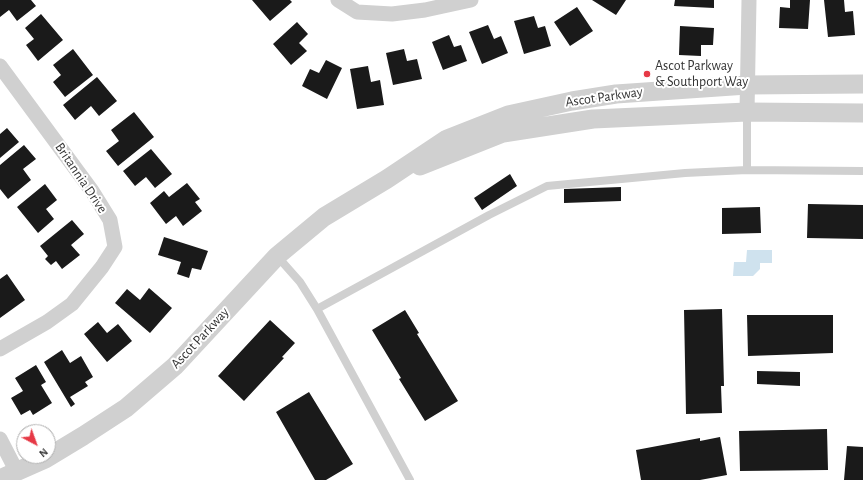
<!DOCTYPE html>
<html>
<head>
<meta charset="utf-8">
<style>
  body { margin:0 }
  #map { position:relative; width:863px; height:480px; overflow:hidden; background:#fff; font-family:"Alegreya Sans",sans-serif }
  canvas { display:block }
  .north { position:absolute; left:16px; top:424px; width:40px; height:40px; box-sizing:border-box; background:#fff; border:1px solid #adadad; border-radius:50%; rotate:139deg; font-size:11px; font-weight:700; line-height:16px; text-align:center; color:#333 }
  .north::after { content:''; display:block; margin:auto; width:14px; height:18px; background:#e63946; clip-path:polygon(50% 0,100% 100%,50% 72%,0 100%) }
</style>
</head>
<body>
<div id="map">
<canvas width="863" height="480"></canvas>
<div class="north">N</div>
</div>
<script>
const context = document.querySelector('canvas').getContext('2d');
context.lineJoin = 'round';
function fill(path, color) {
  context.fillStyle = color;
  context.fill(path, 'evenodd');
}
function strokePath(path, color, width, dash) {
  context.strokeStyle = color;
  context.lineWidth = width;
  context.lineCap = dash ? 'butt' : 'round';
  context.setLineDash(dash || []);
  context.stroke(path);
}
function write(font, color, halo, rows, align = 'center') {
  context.font = font + ' "Alegreya Sans",sans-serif';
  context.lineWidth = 4;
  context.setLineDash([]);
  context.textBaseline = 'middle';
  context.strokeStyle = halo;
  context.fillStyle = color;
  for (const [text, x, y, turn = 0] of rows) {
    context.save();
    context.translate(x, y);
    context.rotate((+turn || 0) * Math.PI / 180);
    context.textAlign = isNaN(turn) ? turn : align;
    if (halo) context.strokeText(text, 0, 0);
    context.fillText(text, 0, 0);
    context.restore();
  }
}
fill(new Path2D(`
  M747 250H772V263H760V269L753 276H733L734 262H746Z`), '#cfe2ee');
fill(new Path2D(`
  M0 0H31L36 6 17 21 9 10 0 17Z
  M252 0H290L292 2 270 21Z
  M592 0H626L616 15Z
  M675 0H714V8L674 6Z
  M790 0H810L808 29 779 28 780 7 790 8Z
  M824 0H844L845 12 853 11 855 35 828 37Z
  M577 7 593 31 570 46 554 22Z
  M41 14 63 40 38 61 26 45 34 39 25 28Z
  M534 16 538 28 545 26 551 46 524 54 514 21Z
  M297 22 308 34 299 43 307 51 291 65 273 44Z
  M488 25 494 39 501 36 508 53 482 64 469 32Z
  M680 26 714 28 713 45H701V56L679 55Z
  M449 35 454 47 461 45 467 61 443 70 432 42Z
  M73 49 93 75 65 97 53 82 61 75 53 65Z
  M404 49 407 61 417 59 422 79 393 85 386 53Z
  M326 60 342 68 327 99 302 86 310 69 319 73Z
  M368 66 371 82 380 80 384 105 357 109 350 69Z
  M97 77 117 101 99 116 91 106 75 120 63 105Z
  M134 112 154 137 118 166 106 151 119 141 111 130Z
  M7 128 19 142 0 158V134Z
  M24 145 36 159 23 169 31 180 8 199 0 189V165Z
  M151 149 172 174 155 188 146 177 135 186 123 171Z
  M510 174 517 186 482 210 474 198Z
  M187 183 200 199 195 202 202 211 183 226 176 216 166 224 150 203 164 191 169 197Z
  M45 184 57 200 46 209 54 219 38 233 17 207Z
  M621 187V201L564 203V189Z
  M808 204 863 205V239L807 238Z
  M760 207 761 233 722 234V208Z
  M72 220 84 234 71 245 80 255 62 269 56 261 51 265 45 259 48 256 40 246Z
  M164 237 208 251 201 270 192 268 189 278 177 274 181 262 158 255Z
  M7 274 25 300 0 318V279Z
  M149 288 172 308 150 333 115 303 127 289 140 300Z
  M722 309 724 386H721L722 413 686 414 684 310Z
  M405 310 419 333 417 334 458 401 425 421 399 379 401 378 372 330Z
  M747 315H833V353L748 356Z
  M270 320 295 343 282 357 284 358 244 401 218 376Z
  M98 322 107 333 118 324 132 341 107 362 84 334Z
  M62 350 70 363 81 356 93 377 85 382 88 386 70 397 75 404 71 407 44 362Z
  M36 365 46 382 41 385 52 403 33 415 30 410 21 415 11 398 23 391 15 378Z
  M757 371 800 372V386L757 384Z
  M309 392 353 464 326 480H315L276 412Z
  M827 429 828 470 740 471 739 431Z
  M720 437 727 475 700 480H641L636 450 700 438V441Z
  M847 446 863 447V480H844Z`), '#1a1a1a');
strokePath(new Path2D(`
  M747 170V112
  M277 256 300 282 317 309 410 480
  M317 309 489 215 547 186 685 173 747 170 863 171`), '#d0d0d0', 8);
strokePath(new Path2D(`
  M338 0 357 12 392 14 425 10 471 0
  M0 66 92 191 110 220 115 247 102 267 72 304 47 322 0 349
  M747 112 749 0
  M0 439 17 472`), '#d0d0d0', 15);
strokePath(new Path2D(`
  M420 166 503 133 593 119 747 112 863 113
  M0 479 45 459 83 436 126 408 175 366 277 256 324 217 387 179 447 139 508 115 572 101 616 94 747 85 863 84`), '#d0d0d0', 19);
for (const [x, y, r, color] of [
  [647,74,4,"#e63946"]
]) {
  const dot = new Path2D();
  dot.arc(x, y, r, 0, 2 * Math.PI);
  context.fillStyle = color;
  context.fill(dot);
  strokePath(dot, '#fff', 1.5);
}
write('14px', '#333', '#fff', [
  ["Ascot Parkway",655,66],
  ["& Southport Way",655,82]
], 'left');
write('14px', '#333', '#fff', [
  ["Ascot Parkway",604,97,-8],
  ["Britannia Drive",81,178,56],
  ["Ascot Parkway",200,338,-47]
]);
</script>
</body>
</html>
